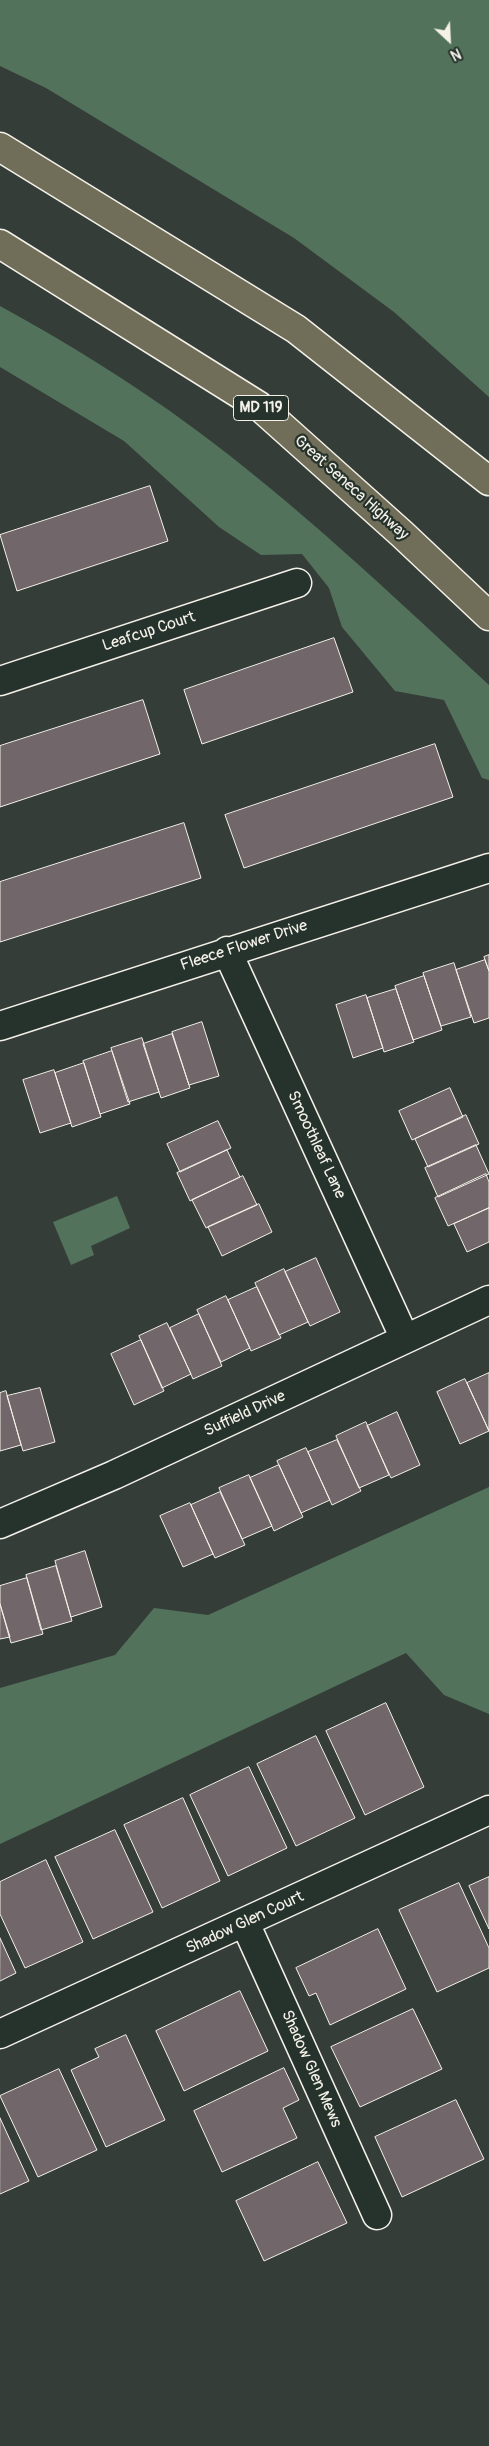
<!DOCTYPE html>
<html>
<head>
<meta charset="utf-8">
<style>
  body { margin:0 }
  #map { position:relative; width:489px; height:2446px; overflow:hidden; background:#353d39; font-family:Pangolin,sans-serif }
  canvas { display:block }
  .north { position:absolute; left:424px; top:15px; width:50px; height:50px; -webkit-text-stroke:4px #26332d; paint-order:stroke; rotate:155deg; font-size:14px; font-weight:700; line-height:20px; text-align:center; color:#f4f1e8 }
  .north::after { content:''; display:block; margin:auto; width:18px; height:22px; background:#f4f1e8; clip-path:polygon(50% 0,100% 100%,50% 72%,0 100%) }
</style>
</head>
<body>
<div id="map">
<canvas width="489" height="2446"></canvas>
<div class="north">N</div>
</div>
<script>
const context = document.querySelector('canvas').getContext('2d');
context.lineJoin = 'round';
function fill(path, color) {
  context.fillStyle = color;
  context.fill(path, 'evenodd');
}
function strokePath(path, color, width, dash) {
  context.strokeStyle = color;
  context.lineWidth = width;
  context.lineCap = dash ? 'butt' : 'round';
  context.setLineDash(dash || []);
  context.stroke(path);
}
function write(font, color, halo, rows, align = 'center') {
  context.font = font + ' Pangolin,sans-serif';
  context.lineWidth = 4.5;
  context.setLineDash([]);
  context.textBaseline = 'middle';
  context.strokeStyle = halo;
  context.fillStyle = color;
  for (const [text, x, y, turn = 0] of rows) {
    context.save();
    context.translate(x, y);
    context.rotate((+turn || 0) * Math.PI / 180);
    context.textAlign = isNaN(turn) ? turn : align;
    if (halo) context.strokeText(text, 0, 0);
    context.fillText(text, 0, 0);
    context.restore();
  }
}
fill(new Path2D(`
  M0 0H489V397L394 312 294 238 46 88 0 66Z
  M0 306C66 342 131 382 192 427 298 505 393 596 489 685V780L482 778 444 700 395 691 342 627 329 588 302 554 261 555 219 527 124 441 0 367Z
  M117 1196 130 1228 91 1246 94 1255 71 1265 53 1222Z
  M489 1487V1714L444 1695 406 1653 0 1844V1688L115 1655 154 1608 208 1615Z`), '#52725b');
const building = new Path2D(`
  M150 486 168 541 17 591 0 535Z
  M334 638 353 692 202 744 184 690Z
  M143 700 160 754 0 807V746Z
  M435 744 453 797 244 868 225 815Z
  M184 823 201 878 0 942V882Z
  M489 955V971L484 957Z
  M485 960 489 971V1018L474 1023 456 970Z
  M454 963 471 1017 441 1026 423 973Z
  M424 976 442 1030 413 1040 395 986Z
  M396 989 414 1042 384 1052 367 998Z
  M366 995 383 1048 353 1058 336 1005Z
  M202 1022 219 1076 189 1085 172 1032Z
  M172 1034 190 1088 161 1098 143 1044Z
  M142 1038 159 1092 128 1102 111 1048Z
  M112 1051 130 1104 100 1114 83 1061Z
  M84 1063 101 1117 72 1127 55 1073Z
  M54 1070 71 1123 40 1133 23 1080Z
  M450 1088 463 1117 412 1140 399 1111Z
  M466 1115 479 1144 428 1167 415 1139Z
  M218 1121 231 1148 180 1172 167 1144Z
  M476 1145 489 1174 438 1197 425 1168Z
  M227 1150 240 1177 190 1201 177 1173Z
  M486 1174 489 1182V1208L448 1226 435 1198Z
  M243 1176 257 1205 206 1228 192 1200Z
  M259 1204 272 1232 222 1256 208 1227Z
  M489 1208V1242L467 1252 454 1224Z
  M316 1258 340 1312 310 1326 285 1272Z
  M284 1269 308 1322 279 1335 255 1283Z
  M257 1287 281 1338 251 1351 228 1300Z
  M226 1296 250 1348 221 1362 197 1310Z
  M199 1314 222 1366 193 1379 170 1328Z
  M167 1323 191 1374 162 1388 139 1336Z
  M141 1340 164 1391 134 1405 111 1354Z
  M489 1373V1431L467 1383Z
  M465 1379 489 1431 460 1444 437 1392Z
  M40 1388 55 1442 23 1451 7 1396Z
  M6 1391 21 1445 0 1451V1393Z
  M397 1412 420 1465 391 1478 367 1426Z
  M366 1422 389 1475 359 1488 336 1436Z
  M337 1440 361 1491 332 1505 308 1452Z
  M306 1448 330 1500 301 1513 277 1461Z
  M279 1465 303 1517 274 1531 250 1478Z
  M249 1475 272 1526 242 1539 219 1488Z
  M220 1492 245 1545 215 1558 191 1505Z
  M190 1503 213 1554 183 1567 160 1516Z
  M85 1551 102 1607 71 1617 55 1561Z
  M56 1566 72 1621 41 1630 26 1575Z
  M27 1578 43 1634 11 1643 0 1604V1586Z
  M0 1604 10 1637 0 1639Z
  M386 1703 424 1787 365 1815 326 1731Z
  M316 1736 355 1818 296 1846 257 1764Z
  M249 1767 287 1848 228 1876 190 1795Z
  M183 1798 220 1881 162 1908 124 1825Z
  M115 1830 153 1912 93 1939 55 1857Z
  M46 1860 83 1942 25 1968 0 1914V1882Z
  M489 1877V1929L469 1886Z
  M459 1883 489 1948V1968L437 1992 399 1910Z
  M378 1929 406 1989 330 2025 316 1993 309 1996 296 1968Z
  M0 1938 16 1973 0 1981Z
  M240 1991 268 2051 184 2091 156 2031Z
  M413 2009 442 2069 360 2107 331 2047Z
  M126 2035 165 2120 106 2147 71 2070 99 2057 95 2049Z
  M284 2068 299 2100 283 2108 297 2138 222 2172 194 2111Z
  M59 2069 97 2150 38 2177 0 2096Z
  M456 2100 484 2159 402 2197 375 2137Z
  M0 2118 29 2181 0 2194Z
  M318 2162 347 2223 264 2261 236 2201Z`);
fill(building, '#716669');
strokePath(building, '#f4f1e8', 1);
const minor = new Path2D(`
  M0 681 297 583
  M227 951 405 1339
  M0 1026 489 868
  M0 1524 114 1475 489 1300
  M245 1923 377 2215
  M0 2034 489 1810`);
const major = new Path2D(`
  M0 147 296 329 489 481
  M0 244 259 406 402 534 489 616`);
strokePath(minor, '#f4f1e8', 31);
strokePath(major, '#f4f1e8', 31);
strokePath(minor, '#26332d', 28);
strokePath(major, '#706e59', 28);
for (const [x, y, w] of [
  [261,408,55]
]) {
  const box = new Path2D();
  box.roundRect(x - w / 2, y - 12.5, w, 25, 4);
  context.fillStyle = '#26332d';
  context.fill(box);
  strokePath(box, '#f4f1e8', 1);
}
write('bold 15px', '#f4f1e8', null, [
  ["MD 119",261,408]
]);
write('16px', '#f4f1e8', '#26332d', [
  ["Great Seneca Highway",351,488,42],
  ["Leafcup Court",149,632,-18],
  ["Fleece Flower Drive",244,946,-18],
  ["Smoothleaf Lane",316,1145,65],
  ["Suffield Drive",245,1414,-25],
  ["Shadow Glen Court",245,1923,-25],
  ["Shadow Glen Mews",311,2069,66]
]);
</script>
</body>
</html>
